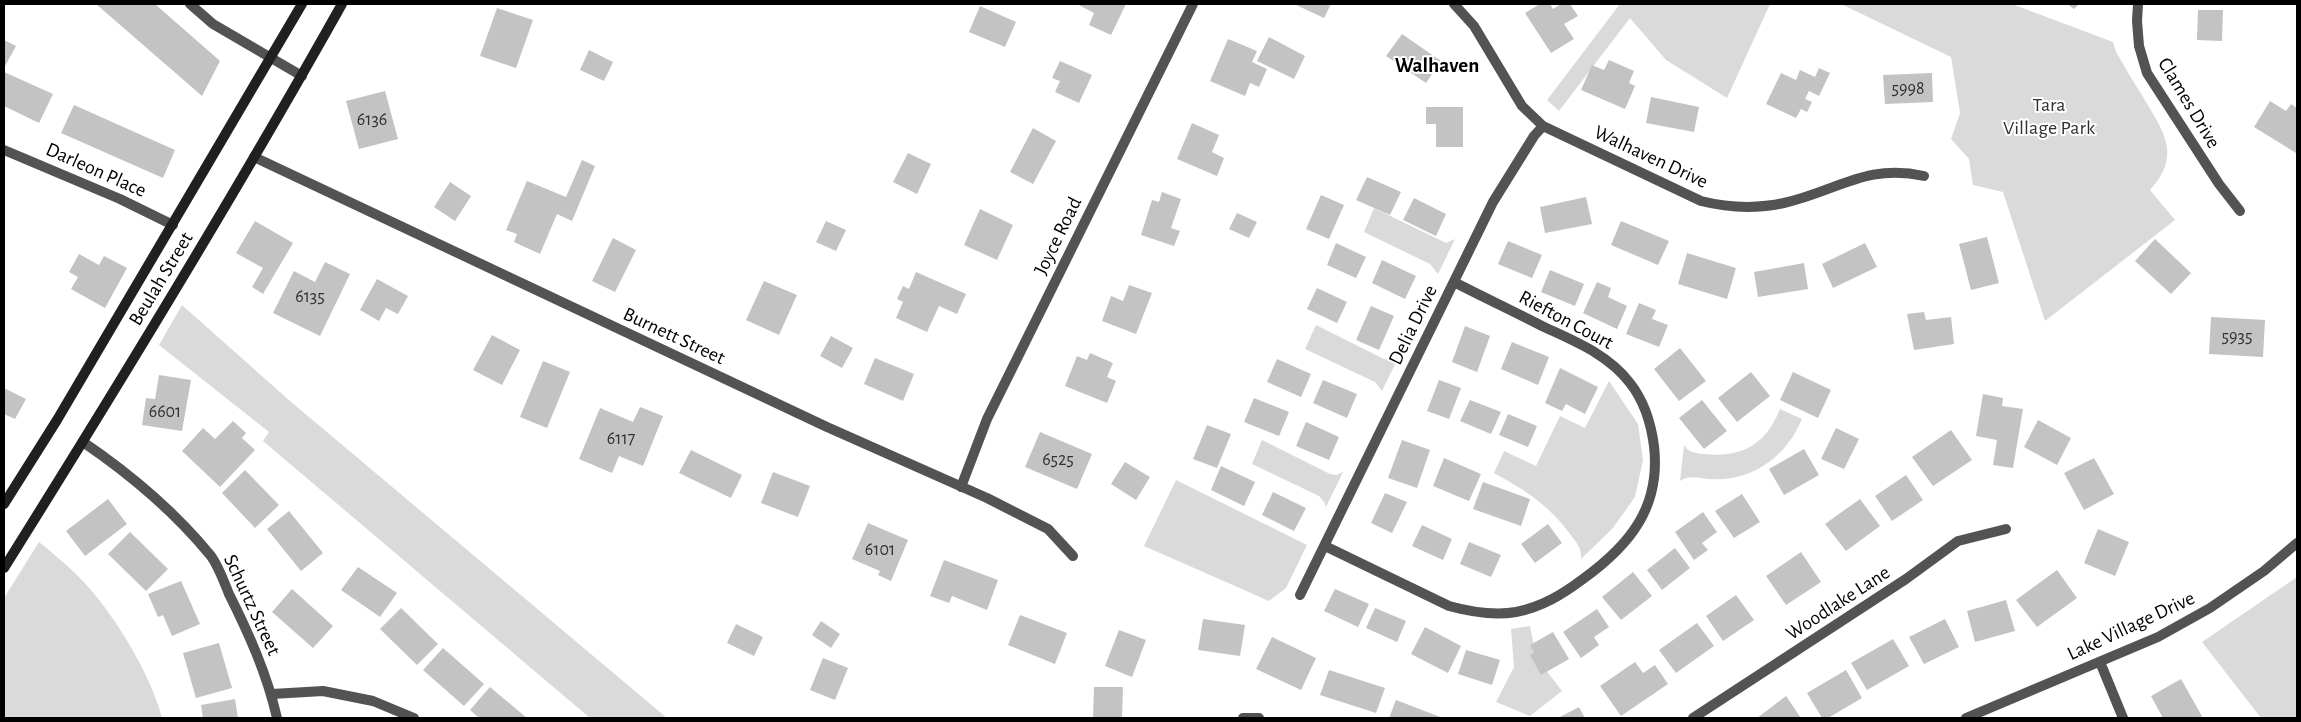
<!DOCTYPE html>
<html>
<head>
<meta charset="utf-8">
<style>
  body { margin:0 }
  #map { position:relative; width:2301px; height:722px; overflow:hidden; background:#fff; font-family:"Alegreya Sans",sans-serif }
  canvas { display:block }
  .frame { position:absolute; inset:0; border:5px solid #000; pointer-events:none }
</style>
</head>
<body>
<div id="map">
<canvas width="2301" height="722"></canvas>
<div class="frame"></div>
</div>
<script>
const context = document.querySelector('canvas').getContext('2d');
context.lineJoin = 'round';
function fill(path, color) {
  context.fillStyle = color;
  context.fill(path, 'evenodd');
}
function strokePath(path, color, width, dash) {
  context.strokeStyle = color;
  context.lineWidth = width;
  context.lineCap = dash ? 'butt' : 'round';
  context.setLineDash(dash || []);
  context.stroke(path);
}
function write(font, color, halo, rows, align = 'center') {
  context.font = font + ' "Alegreya Sans",sans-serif';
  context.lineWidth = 4;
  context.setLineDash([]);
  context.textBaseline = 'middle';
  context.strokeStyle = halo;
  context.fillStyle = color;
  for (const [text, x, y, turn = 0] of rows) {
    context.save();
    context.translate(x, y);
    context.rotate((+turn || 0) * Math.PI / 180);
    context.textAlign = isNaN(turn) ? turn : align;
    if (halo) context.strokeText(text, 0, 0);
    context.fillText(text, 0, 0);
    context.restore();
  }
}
fill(new Path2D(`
  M1620 4H1770L1727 98 1666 60 1630 18 1559 111 1547 100Z
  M1841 4H2012L2113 42 2116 52C2126 69 2136 86 2146 102 2166 135 2180 157 2150 190L2175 220 2045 321 2003 192 1973 185 1969 159 1951 139 1960 113 1951 57Z
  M1374 208 1446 243 1455 239 1438 274 1430 264 1364 232Z
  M182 305 290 401 667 718H590L263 441 269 432 159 345Z
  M1316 325 1384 359 1398 358 1382 391 1375 382 1305 349Z
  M1609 381 1638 424 1643 460 1635 497 1613 528 1581 559C1582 548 1576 542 1570 534 1549 505 1525 490 1494 473L1504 451 1536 466 1560 416 1585 428Z
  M1780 409 1802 419C1786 457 1752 482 1710 479 1700 479 1689 474 1680 481L1684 445C1689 453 1695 453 1704 454 1741 458 1766 445 1780 409Z
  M1262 440 1330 474 1336 475 1343 472 1326 507 1324 502 1319 496 1252 464Z
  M1176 480 1307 545 1286 588 1269 601 1144 546Z
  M39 542C53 553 67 565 79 577 112 610 151 674 162 718H4V598Z
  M2297 577V718H2261L2202 642Z
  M1530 626 1536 657 1562 691 1530 716 1496 702 1514 667 1511 629Z`), '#dadada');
fill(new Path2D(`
  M96 4H155L220 61 202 96Z
  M1077 4H1126L1111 35 1089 25 1094 13Z
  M1294 4H1331L1324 18Z
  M1540 4H1550L1553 9 1561 4H1570L1578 16 1564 24 1574 39 1551 53 1525 13Z
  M2067 4H2079L2074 9Z
  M980 6 1016 22 1005 47 969 32Z
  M497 8 533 20 516 68 480 56Z
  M2198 10H2223L2222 41 2197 40Z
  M1402 34 1441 61 1426 83 1386 56Z
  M1269 37 1305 56 1294 79 1257 61Z
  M1228 39 1257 51 1252 62 1267 69 1259 87 1250 83 1245 96 1210 81Z
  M4 40 16 46 4 68Z
  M589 50 613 62 604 81 580 70Z
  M1609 60 1634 71 1629 83 1635 86 1625 109 1581 90 1592 65 1604 70Z
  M1060 61 1092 75 1079 103 1055 92 1060 81 1052 78Z
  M1819 68 1830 73 1819 96 1809 91 1805 99 1812 102 1807 112 1801 109 1796 118 1766 104 1781 73 1796 80 1800 70 1815 77Z
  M4 72 53 94 39 123 4 106Z
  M1932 73 1933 102 1885 104 1883 75Z
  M385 91 398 139 359 149 346 101Z
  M1651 97 1699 107 1694 132 1646 123Z
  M2270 101 2286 111 2291 104 2297 108 2296 153 2254 127Z
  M74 105 175 150 163 178 61 133Z
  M1426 107H1463V147H1436V124H1426Z
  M1192 123 1219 135 1212 152 1224 158 1217 176 1177 159Z
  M1033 128 1056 141 1033 184 1010 172Z
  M908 153 931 164 917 194 893 182Z
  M582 160 595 166 572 221 557 214 540 254 514 242 517 234 506 230 527 181 566 197Z
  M1367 177 1401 192 1390 215 1356 200Z
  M450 182 471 196 455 221 434 207Z
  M1162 192 1181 199 1171 228 1180 231 1174 246 1141 235 1152 200 1159 202Z
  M1321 195 1344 205 1329 239 1306 229Z
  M1586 197 1592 224 1545 233 1540 207Z
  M1414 198 1446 214 1436 236 1403 220Z
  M980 209 1013 225 997 260 964 245Z
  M1237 213 1257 222 1249 238 1229 229Z
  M255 221 293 243 263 294 252 287 263 268 236 253Z
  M826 221 846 230 836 251 816 242Z
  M1621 221 1669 241 1658 265 1611 245Z
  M1987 237 1999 283 1971 290 1959 244Z
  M613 238 636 250 615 292 592 281Z
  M2155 239 2191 273 2171 294 2135 261Z
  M1508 241 1542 255 1532 278 1498 264Z
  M1336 243 1366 257 1356 278 1327 265Z
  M1865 243 1877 267 1833 288 1822 264Z
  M1687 253 1736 268 1727 299 1678 284Z
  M79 254 99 265 104 256 127 268 105 308 71 289 78 277 69 272Z
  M1382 260 1416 276 1405 299 1372 283Z
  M325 262 350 274 320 336 273 313 294 271 315 282Z
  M1804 263 1808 289 1758 297 1754 272Z
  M1550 270 1584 284 1575 306 1541 292Z
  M916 272 966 294 957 314 939 306 927 332 896 318 903 302 897 299 903 286 909 289Z
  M377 279 408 296 398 314 386 308 379 321 360 310Z
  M764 281 797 295 779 335 746 320Z
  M1597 282 1611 288 1608 297 1627 306 1617 329 1583 313Z
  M1129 285 1152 293 1136 334 1102 321 1111 296 1123 301Z
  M1317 288 1347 302 1337 323 1307 309Z
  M1639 303 1656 310 1652 319 1668 325 1659 347 1626 334Z
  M1371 306 1394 316 1379 350 1356 340Z
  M1924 312 1926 320 1951 317 1954 344 1914 350 1907 314Z
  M2211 317 2265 320 2263 357 2209 354Z
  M1465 326 1490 336 1477 372 1452 362Z
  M492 335 520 350 502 385 473 370Z
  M831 336 853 348 842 368 820 356Z
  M1512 342 1549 357 1538 385 1501 369Z
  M1680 348 1706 381 1679 401 1654 369Z
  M1090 353 1113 363 1107 377 1116 381 1107 403 1065 386 1077 356 1087 360Z
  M875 358 914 374 903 401 864 384Z
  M1277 359 1311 374 1301 397 1267 382Z
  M543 361 570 372 547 428 520 417Z
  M1560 368 1598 387 1585 414 1566 404 1562 411 1545 403Z
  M1751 372 1770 396 1737 422 1718 398Z
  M1793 372 1831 390 1818 418 1780 400Z
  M159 375 191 380 182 431 142 425 146 398 155 399Z
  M1323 380 1357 394 1347 418 1313 403Z
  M1439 380 1461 388 1449 419 1427 411Z
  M4 388 26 399 15 419 4 414Z
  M1983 394 2003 398 2002 406 2023 409 2013 468 1993 465 1997 440 1976 436Z
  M1254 398 1289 412 1279 436 1244 422Z
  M1470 400 1501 412 1491 434 1460 421Z
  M1702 400 1727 431 1704 449 1679 418Z
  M640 407 663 416 643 466 619 456 612 473 579 459 600 408 633 422Z
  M1508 414 1537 426 1528 447 1499 435Z
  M2038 420 2071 438 2057 465 2024 447Z
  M233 421 246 433 242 438 255 450 220 487 182 451 203 428 215 439Z
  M1306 422 1339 437 1329 460 1296 446Z
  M1207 425 1231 434 1217 468 1193 459Z
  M1836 428 1859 439 1844 469 1821 459Z
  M1951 430 1972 460 1933 486 1912 457Z
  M1040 432 1092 454 1077 489 1025 467Z
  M1402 440 1430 450 1417 488 1388 478Z
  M1804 449 1819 475 1784 495 1769 469Z
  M691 450 742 475 731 498 679 473Z
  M1444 458 1481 474 1469 501 1433 486Z
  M2094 458 2114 494 2084 510 2064 473Z
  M1125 462 1150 477 1136 500 1111 484Z
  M1221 466 1255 482 1244 506 1211 490Z
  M245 470 279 505 255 528 222 493Z
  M773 472 810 486 798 517 761 503Z
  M1906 475 1923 500 1892 521 1875 496Z
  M1483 482 1530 499 1521 526 1473 509Z
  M1273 492 1306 508 1294 531 1262 515Z
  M1385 493 1407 502 1392 533 1371 523Z
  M1742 494 1760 522 1734 538 1715 511Z
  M108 499 127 524 85 556 66 531Z
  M1860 499 1880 526 1846 551 1825 524Z
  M289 511 323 553 301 571 267 529Z
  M1703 512 1717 532 1702 543 1708 550 1694 560 1675 532Z
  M868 523 908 540 891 581 878 575 880 571 852 559Z
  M1548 524 1562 543 1535 563 1521 544Z
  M1422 525 1452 539 1443 560 1412 546Z
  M2098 529 2129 542 2115 576 2084 563Z
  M130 532 168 569 146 591 108 554Z
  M1469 542 1501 555 1491 577 1460 564Z
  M1675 548 1690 568 1662 590 1647 570Z
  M1801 552 1821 582 1786 605 1766 576Z
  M944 560 998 580 987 610 952 596 949 603 930 596Z
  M358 567 397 593 380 617 341 590Z
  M2057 570 2077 598 2037 627 2016 600Z
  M1633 572 1652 596 1621 620 1602 597Z
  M181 581 200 624 172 636 163 615 158 617 148 594Z
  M292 589 333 626 313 648 272 612Z
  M1335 589 1369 604 1358 627 1324 611Z
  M1736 595 1754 620 1723 641 1706 616Z
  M2006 600 2015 631 1975 642 1967 611Z
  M401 608 438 644 417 665 380 629Z
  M1375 608 1406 621 1397 642 1366 628Z
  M1597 609 1609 627 1594 637 1599 645 1581 658 1563 632Z
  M1020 615 1067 633 1055 664 1008 645Z
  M1203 619 1245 625 1240 656 1198 650Z
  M1945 619 1959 647 1924 664 1909 637Z
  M821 621 840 634 831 648 812 635Z
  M1697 623 1714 646 1676 673 1659 650Z
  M736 624 763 637 754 656 727 643Z
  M1425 627 1461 646 1448 673 1411 654Z
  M1119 630 1146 640 1132 677 1105 666Z
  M1553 632 1569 659 1541 675 1530 655 1534 652 1530 645Z
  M1272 637 1316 658 1301 690 1256 669Z
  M1893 639 1909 666 1867 690 1851 663Z
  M219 643 232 688 196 698 183 653Z
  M443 648 484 684 464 706 423 670Z
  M1466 650 1500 660 1492 685 1458 674Z
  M823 658 848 668 835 700 810 690Z
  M1635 662 1643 673 1655 665 1668 684 1621 716 1600 686Z
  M1329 670 1385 688 1376 713 1320 695Z
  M1846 670 1862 698 1828 718H1822L1807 693Z
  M2181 679 2203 718H2163L2151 696Z
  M490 687 527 718H479L470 710Z
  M1094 687H1123L1122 718H1093Z
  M1786 696 1801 718H1757Z
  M235 699 238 718H203L201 705Z
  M1396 700 1443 718H1389Z
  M1579 707 1585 718H1558Z`), '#c3c3c3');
strokePath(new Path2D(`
  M190 4 213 24 302 76
  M1454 4 1474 26 1522 106 1543 126 1701 201C1729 208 1756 209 1784 203 1837 191 1867 163 1924 176
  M2138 4 2137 21 2139 46 2147 73 2219 184 2240 211
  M4 150 120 199 173 225
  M254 157 827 427 987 498 1048 529 1073 556
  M83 442C130 474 175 512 211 556 219 567 224 582 229 594 249 634 267 674 277 718
  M961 487 987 419 1193 4
  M1325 546 1449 606C1471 612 1493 616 1516 612 1542 607 1563 594 1583 579 1630 545 1661 507 1654 446 1651 423 1645 402 1630 383 1608 354 1574 341 1542 326 1513 311 1483 297 1454 282
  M1300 595 1493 202 1534 136 1543 126
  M2100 662 2123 718
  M272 694 323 691 373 701 414 718
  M1243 718H1259
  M1693 718 1906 579 1958 541 2006 529
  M1966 718 2158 637 2210 608 2264 571 2297 543`), '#535353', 10);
strokePath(new Path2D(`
  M4 504 57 420 302 4
  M4 568C120 383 235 195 342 4`), '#202020', 10);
write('18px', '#313131', null, [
  ["5998",1908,89],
  ["6136",372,120],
  ["6135",310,297],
  ["5935",2237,337],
  ["6601",165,412],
  ["6117",621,439],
  ["6525",1058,460],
  ["6101",880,550]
]);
write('20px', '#000', '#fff', [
  ["Clames Drive",2189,103,59],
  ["Walhaven Drive",1651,157,25],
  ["Darleon Place",96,170,24],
  ["Joyce Road",1058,236,-64],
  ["Beulah Street",161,279,-59],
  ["Riefton Court",1566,320,28],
  ["Delia Drive",1413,325,-64],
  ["Burnett Street",674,336,25],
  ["Woodlake Lane",1838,603,-33],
  ["Schurtz Street",252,605,65],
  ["Lake Village Drive",2131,626,-25]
]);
write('20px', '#313131', '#fff', [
  ["Tara",2049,105],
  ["Village Park",2049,128]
]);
write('bold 21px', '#000', '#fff', [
  ["Walhaven",1437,66]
]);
</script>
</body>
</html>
